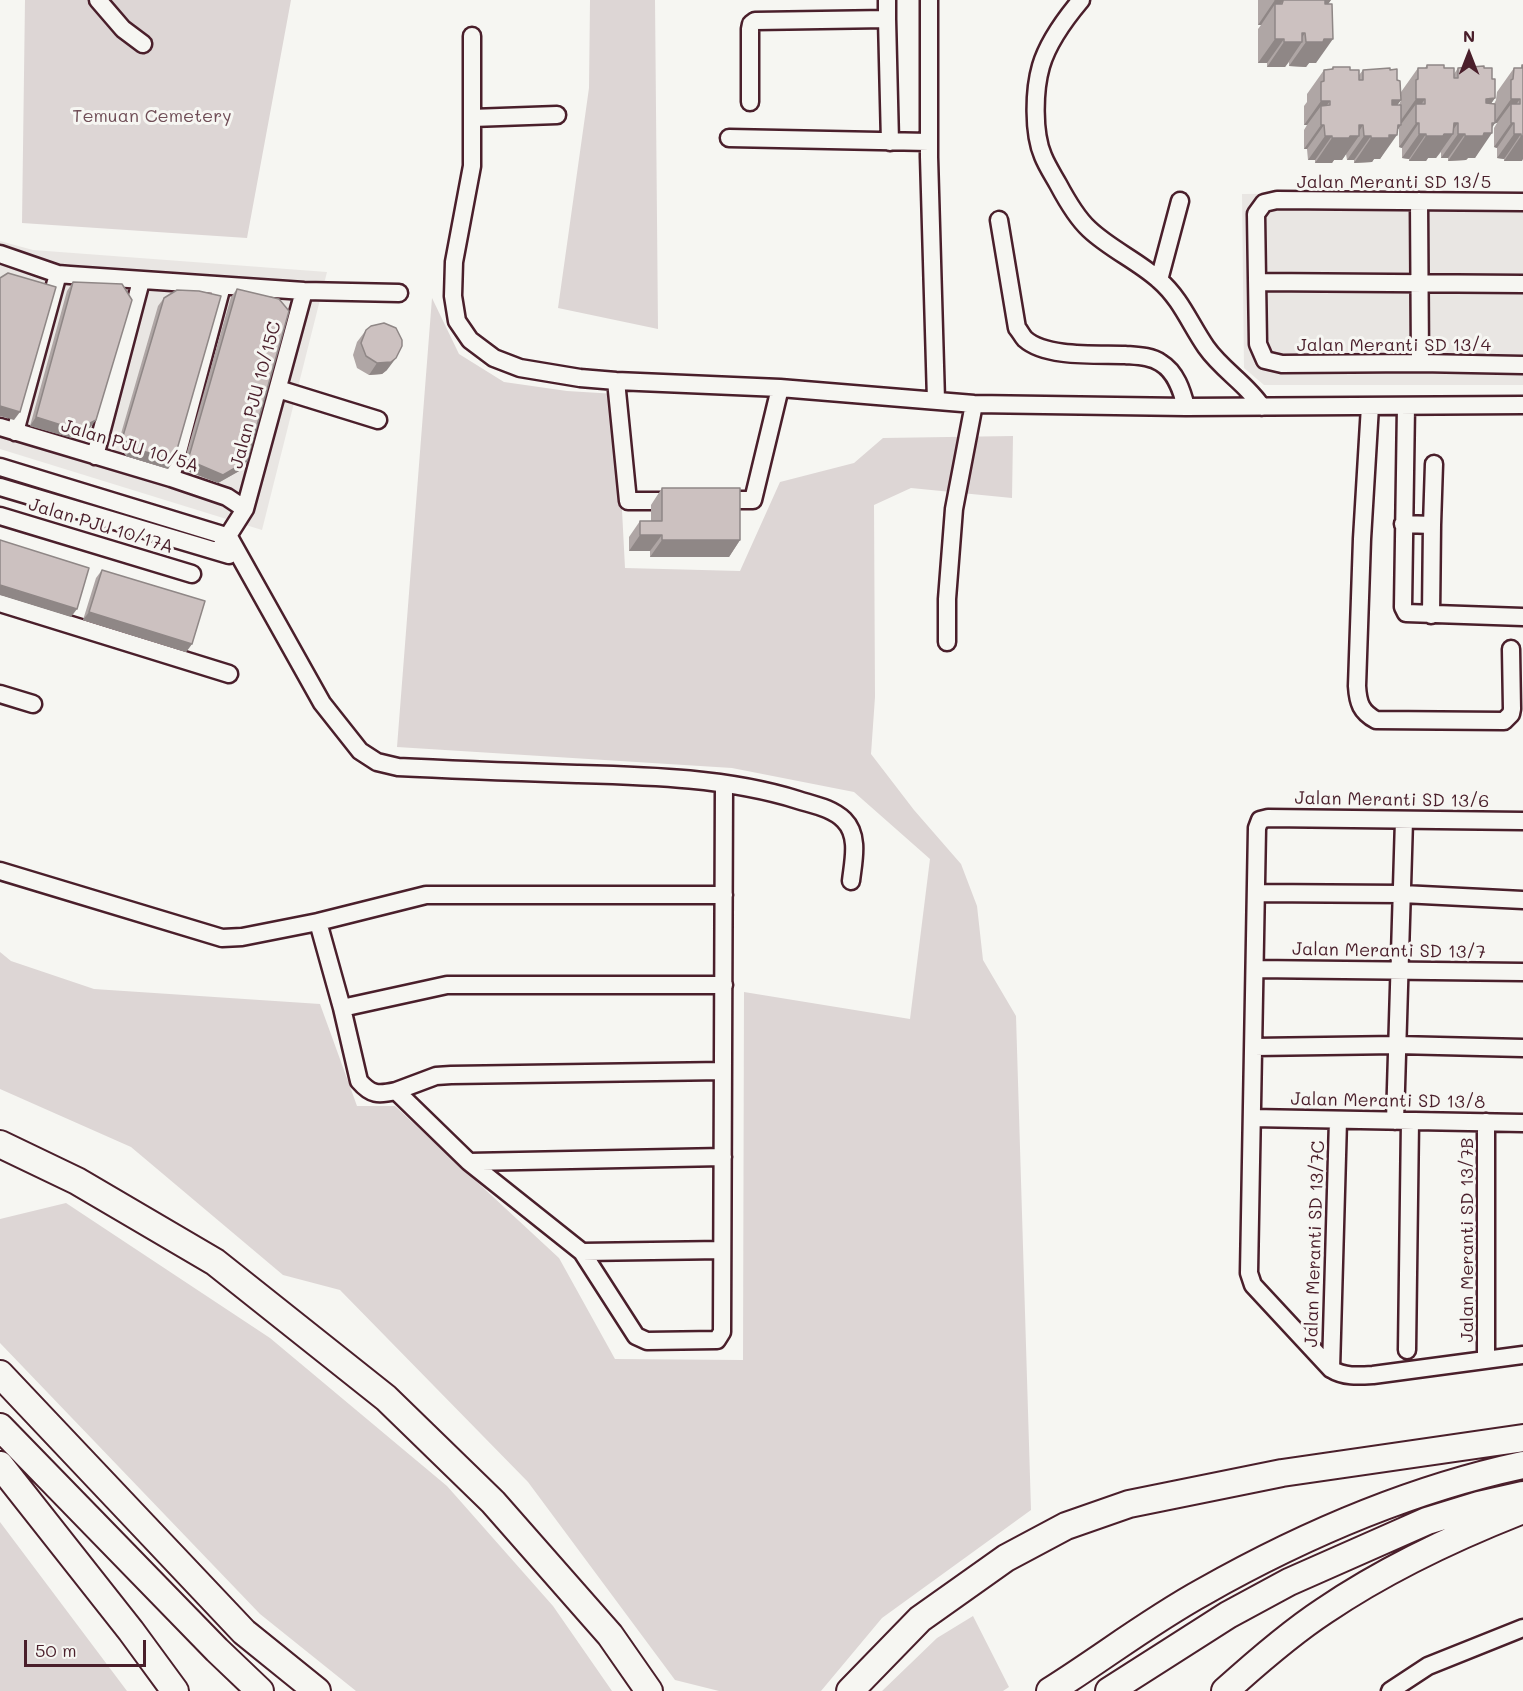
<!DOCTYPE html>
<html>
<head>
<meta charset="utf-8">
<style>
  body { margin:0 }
  #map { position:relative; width:1523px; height:1691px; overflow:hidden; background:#f6f6f2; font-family:Mali,sans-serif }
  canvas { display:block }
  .north { position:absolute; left:1439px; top:24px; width:60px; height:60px; -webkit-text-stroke:4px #f6f6f2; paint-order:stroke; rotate:0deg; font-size:16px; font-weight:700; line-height:24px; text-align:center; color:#4a1f2b }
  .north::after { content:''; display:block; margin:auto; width:21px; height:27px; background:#4a1f2b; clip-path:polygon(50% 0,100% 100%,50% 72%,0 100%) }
  .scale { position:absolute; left:24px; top:1640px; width:122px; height:27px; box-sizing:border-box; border:3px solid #4a1f2b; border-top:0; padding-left:8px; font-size:18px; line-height:21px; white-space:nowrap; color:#4a1f2b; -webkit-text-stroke:4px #f6f6f2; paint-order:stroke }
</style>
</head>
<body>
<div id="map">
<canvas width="1523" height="1691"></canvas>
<div class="north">N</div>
<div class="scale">50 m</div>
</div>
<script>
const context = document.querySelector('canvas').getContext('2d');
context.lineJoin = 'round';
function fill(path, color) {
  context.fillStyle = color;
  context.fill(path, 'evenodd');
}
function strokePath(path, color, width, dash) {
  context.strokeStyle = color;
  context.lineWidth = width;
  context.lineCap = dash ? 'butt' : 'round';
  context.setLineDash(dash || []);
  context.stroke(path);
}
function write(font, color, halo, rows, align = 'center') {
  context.font = font + ' Mali,sans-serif';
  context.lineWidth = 6;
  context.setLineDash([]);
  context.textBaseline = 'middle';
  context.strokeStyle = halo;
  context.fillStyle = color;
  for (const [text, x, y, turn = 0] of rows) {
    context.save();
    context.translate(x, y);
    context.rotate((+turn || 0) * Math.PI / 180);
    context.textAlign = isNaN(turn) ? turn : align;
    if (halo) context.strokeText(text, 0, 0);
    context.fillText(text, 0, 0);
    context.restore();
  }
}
fill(new Path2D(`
  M1523 192V385H1264L1244 368 1242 194Z
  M0 241 33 250 327 272 262 530 0 449Z`), '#e9e6e3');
fill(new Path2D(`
  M25 0H291L247 238 22 223Z
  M590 0H655L658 329 558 308 589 88Z
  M432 298 459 354 504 382 567 391 616 394 625 568 740 571 780 482 854 463 883 438 1013 436 1012 498 911 488 874 505 875 697 871 754 914 810 961 864 977 906 983 960 1016 1016 1031 1510 882 1618 821 1691H719L675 1680 528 1482 340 1290 283 1275 131 1147 0 1089V952L11 961 94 989 320 1004 357 1106H395L559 1258 615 1359 743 1360 744 992 910 1019 930 859 854 792 732 768 397 747Z
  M66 1203 270 1338 447 1486 553 1606 612 1691H356L260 1614 0 1343V1219Z
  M0 1522 127 1691H0Z
  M973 1616 1009 1687 1003 1691H882L937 1638Z`), '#ddd6d5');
const minor = new Path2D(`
  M98 0 123 29 143 44
  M887 0V19
  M929 0V157L936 400
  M1081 0C1065 19 1048 42 1041 66 1034 90 1033 133 1043 156 1047 166 1053 175 1058 184 1066 199 1077 218 1089 229 1110 249 1138 261 1159 280 1181 299 1190 324 1206 347 1222 370 1247 384 1262 407
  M472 36V166L454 262 453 296 457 321 470 340 494 358 520 368 580 378 616 381 780 388 974 404 1186 407 1523 405
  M750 102V29L751 24 755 21 887 19 890 142
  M472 118 557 115
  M729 138 929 142
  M1419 201 1420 363
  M1523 202 1277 200 1264 203 1256 214 1258 344 1265 360 1282 364 1420 363 1523 365
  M999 220 1017 328C1020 331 1022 336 1025 339 1046 358 1098 354 1125 355 1138 356 1151 356 1161 363 1176 372 1182 391 1186 407
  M0 254 58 274 70 275 304 291 399 293
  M1159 280 1180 201
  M1258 282 1523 284
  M616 381 628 501H675
  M278 389 378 420
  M1370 406 1362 539 1357 686C1358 703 1361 712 1376 720L1504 721 1511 714 1512 709 1511 649
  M1406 406 1403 607 1406 613 1523 617
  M0 427 171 478 227 497 245 509
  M15 432 58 274
  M95 456 141 281
  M0 467 229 537 322 703 360 751 377 762 398 767C458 770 517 772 577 774 650 776 728 778 798 800 814 805 832 808 844 820 860 836 853 862 851 881
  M171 478 222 286
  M0 487 229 555
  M719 500H753L780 388
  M0 516 192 574
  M1403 524 1432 525 1434 464
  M219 550 245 509 304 291
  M0 603 229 674
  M1431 615 1432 525
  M947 642V599L954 509 974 404
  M0 694 33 704
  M1523 821 1268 818 1260 820 1257 828 1249 1273 1253 1285 1331 1369C1344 1377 1358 1376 1373 1375L1523 1355
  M0 871 222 938 242 937 318 922 426 895H724
  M1256 893 1402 894 1523 900
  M318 922 342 1008 359 1081C371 1095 378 1095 396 1091L469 1162 582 1252 636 1336 647 1341 717 1340 722 1332 724 784
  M1255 969 1523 972
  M342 1008 447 985H724
  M1254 1047 1397 1045 1523 1048
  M396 1091 436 1076 451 1075 723 1071
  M1252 1118 1523 1123
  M1395 1121 1404 820
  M1486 1122V1359
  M469 1162 723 1157
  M582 1252 722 1250
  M1407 1350 1410 1121
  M1331 1369 1338 1120
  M1390 1691 1428 1666 1523 1628`);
const highway = new Path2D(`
  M0 1144 77 1181 215 1262 386 1398 493 1502 610 1635 649 1691
  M0 1374 244 1632 317 1691
  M0 1427 217 1650 260 1691
  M0 1465 131 1631 175 1691
  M850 1691 920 1619 1006 1558 1066 1526 1129 1504 1282 1473 1523 1438
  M1050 1691C1101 1659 1150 1621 1203 1592 1302 1536 1411 1489 1523 1465
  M1109 1691 1228 1615 1289 1582 1427 1521 1479 1505 1523 1495
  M1225 1691C1256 1663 1289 1634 1324 1611 1386 1569 1454 1537 1523 1510`);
strokePath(minor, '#4a1f2b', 21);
strokePath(highway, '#4a1f2b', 30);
strokePath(minor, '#f6f6f2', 16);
strokePath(highway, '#f6f6f2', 26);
fill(new Path2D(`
  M1258 0H1331L1328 4 1316 63H1309L1306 67 1289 66V62L1285 67H1267V63H1258V29L1261 25H1258Z
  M1427 65 1444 68 1454 74 1458 68H1484L1492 79 1495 98 1491 103 1494 104 1496 100 1497 92 1514 68H1521L1522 65V161H1504V159L1497 158V148L1494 147V128L1497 123H1495L1492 128 1475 158H1468L1466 160 1448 161V158H1441V152L1436 158H1428L1426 161H1409V159L1402 158V148L1399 147V128L1380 159H1374L1372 162 1354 163V160H1347L1346 154 1342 160H1334L1332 163H1315V160H1308L1307 149H1304V130L1307 125H1304V106L1307 102V94L1324 70 1331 69 1333 67 1350 70 1359 75 1363 70H1390L1397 80 1401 100 1397 105H1399L1401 100V92L1418 68H1425Z
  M73 282 90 428 72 438 30 426 67 291Z
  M237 289 247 461 241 470 218 483 182 469 231 297Z
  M164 298 174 460 168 469 126 456 118 444 158 306Z
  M366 330 387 370 382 374 369 375 357 368 353 355 357 342Z
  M662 488 740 540 729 557H650V551H629V537L640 521H651V505Z
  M102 570 192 644 186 652 83 620 96 578Z`), '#afa6a5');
fill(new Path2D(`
  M1275 0 1283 1 1275 11V4L1261 25H1258Z
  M1325 0H1331L1315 23Z
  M1302 33H1305L1299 42H1302L1285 67H1267L1284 42Z
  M1275 39H1284L1267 63H1258Z
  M1324 39H1333L1316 63H1309L1306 67 1289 66 1306 42Z
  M1495 98 1478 123 1486 99Z
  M1416 99H1425L1416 112V104L1402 123H1399Z
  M1511 99H1520L1511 112V104L1497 123H1495L1488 133H1492L1475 158H1468L1466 160 1448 161 1465 136 1494 123Z
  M1392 100H1401L1384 124Z
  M1321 101H1330L1321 113V106L1307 125H1304Z
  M1416 123H1419L1402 148 1399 147Z
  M1454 123H1458L1450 134H1453L1436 158H1428L1426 161H1409L1426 136Z
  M1511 123H1514L1497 148 1494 147Z
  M1321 125H1324L1307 149H1304Z
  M1359 125H1363L1356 136H1359L1342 160H1334L1332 163H1315L1332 138Z
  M1398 125H1401L1394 135H1397L1380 159H1374L1372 162 1354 163 1371 138Z
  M1419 134H1426L1409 159 1402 158Z
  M1458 134H1465L1448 158H1441Z
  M1514 134H1521L1504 159 1497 158Z
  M1325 136H1332L1315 160H1308Z
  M1364 136H1371L1354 160H1347Z
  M1521 136H1523V159L1522 161H1504Z
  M396 358 387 370 382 374 369 375 377 363Z
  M0 406 20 412 14 420 0 416Z
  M36 417 96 420 90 428 72 438 30 426Z
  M132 448 174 460 168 469 126 456Z
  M188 460 247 461 241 470 218 483 182 469Z
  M640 535H662L650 551H629Z
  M662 540H740L729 557H650Z
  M0 585 77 609 71 617 0 595Z
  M89 612 192 644 186 652 83 620Z`), '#8f8786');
const building = new Path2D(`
  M1275 0H1325V4H1332L1333 39H1324L1323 42H1306L1305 33H1302V42H1284V39H1275V4H1282L1283 1Z
  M1427 65H1444V68H1454V78H1458V68L1484 66V68H1492V79H1495V98L1486 99V103L1495 104V123H1492V133H1484L1483 136H1465V134H1458V123H1454L1453 134H1444L1443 136H1426V134H1419V123H1416V104H1425V99H1416V80L1418 79V68H1427Z
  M1522 65H1523V136H1521V134H1514V123H1511V104H1520V99H1511V80L1513 79 1514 68H1522Z
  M1333 67H1350V70H1359V80H1363V70L1390 68V70L1397 69V80L1400 81 1401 100H1392V105H1401V125H1398L1397 135H1389V138H1371V136H1364L1363 125H1359V136H1350L1349 138H1332V136H1325L1324 125H1321V106L1330 105V101H1321V82L1324 81V70L1333 69Z
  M8 273 56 287 20 412 0 406V278Z
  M73 282 122 284 132 300 96 420 77 430 36 417Z
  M237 289 279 299 289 311 247 461 223 475 188 460Z
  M177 290 199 291 221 296 174 460 132 448 123 436 164 298Z
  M384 323 396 328 402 340V346L396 358 391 362 377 363 366 356 361 343 366 330 371 326Z
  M662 488H740V540H662V535H640V521H662Z
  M0 540 89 568 77 609 0 585Z
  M102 570 205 601 192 644 89 612Z`);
fill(building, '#ccc1c0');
strokePath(building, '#8f8786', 1.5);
write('18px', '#6f4d56', '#f6f6f2', [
  ["Temuan Cemetery",152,116]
]);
write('18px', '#4a1f2b', '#f6f6f2', [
  ["Jalan Meranti SD 13/5",1394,182],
  ["Jalan Meranti SD 13/4",1394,345],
  ["Jalan PJU 10/15C",256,395,-75],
  ["Jalan PJU 10/5A",130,446,17],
  ["Jalan PJU 10/17A",101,526,17],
  ["Jalan Meranti SD 13/6",1392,800,1],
  ["Jalan Meranti SD 13/7",1389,951,1],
  ["Jalan Meranti SD 13/8",1388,1101,1],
  ["Jalan Meranti SD 13/7B",1467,1240,-90],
  ["Jalan Meranti SD 13/7C",1315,1244,-88]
]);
</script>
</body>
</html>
